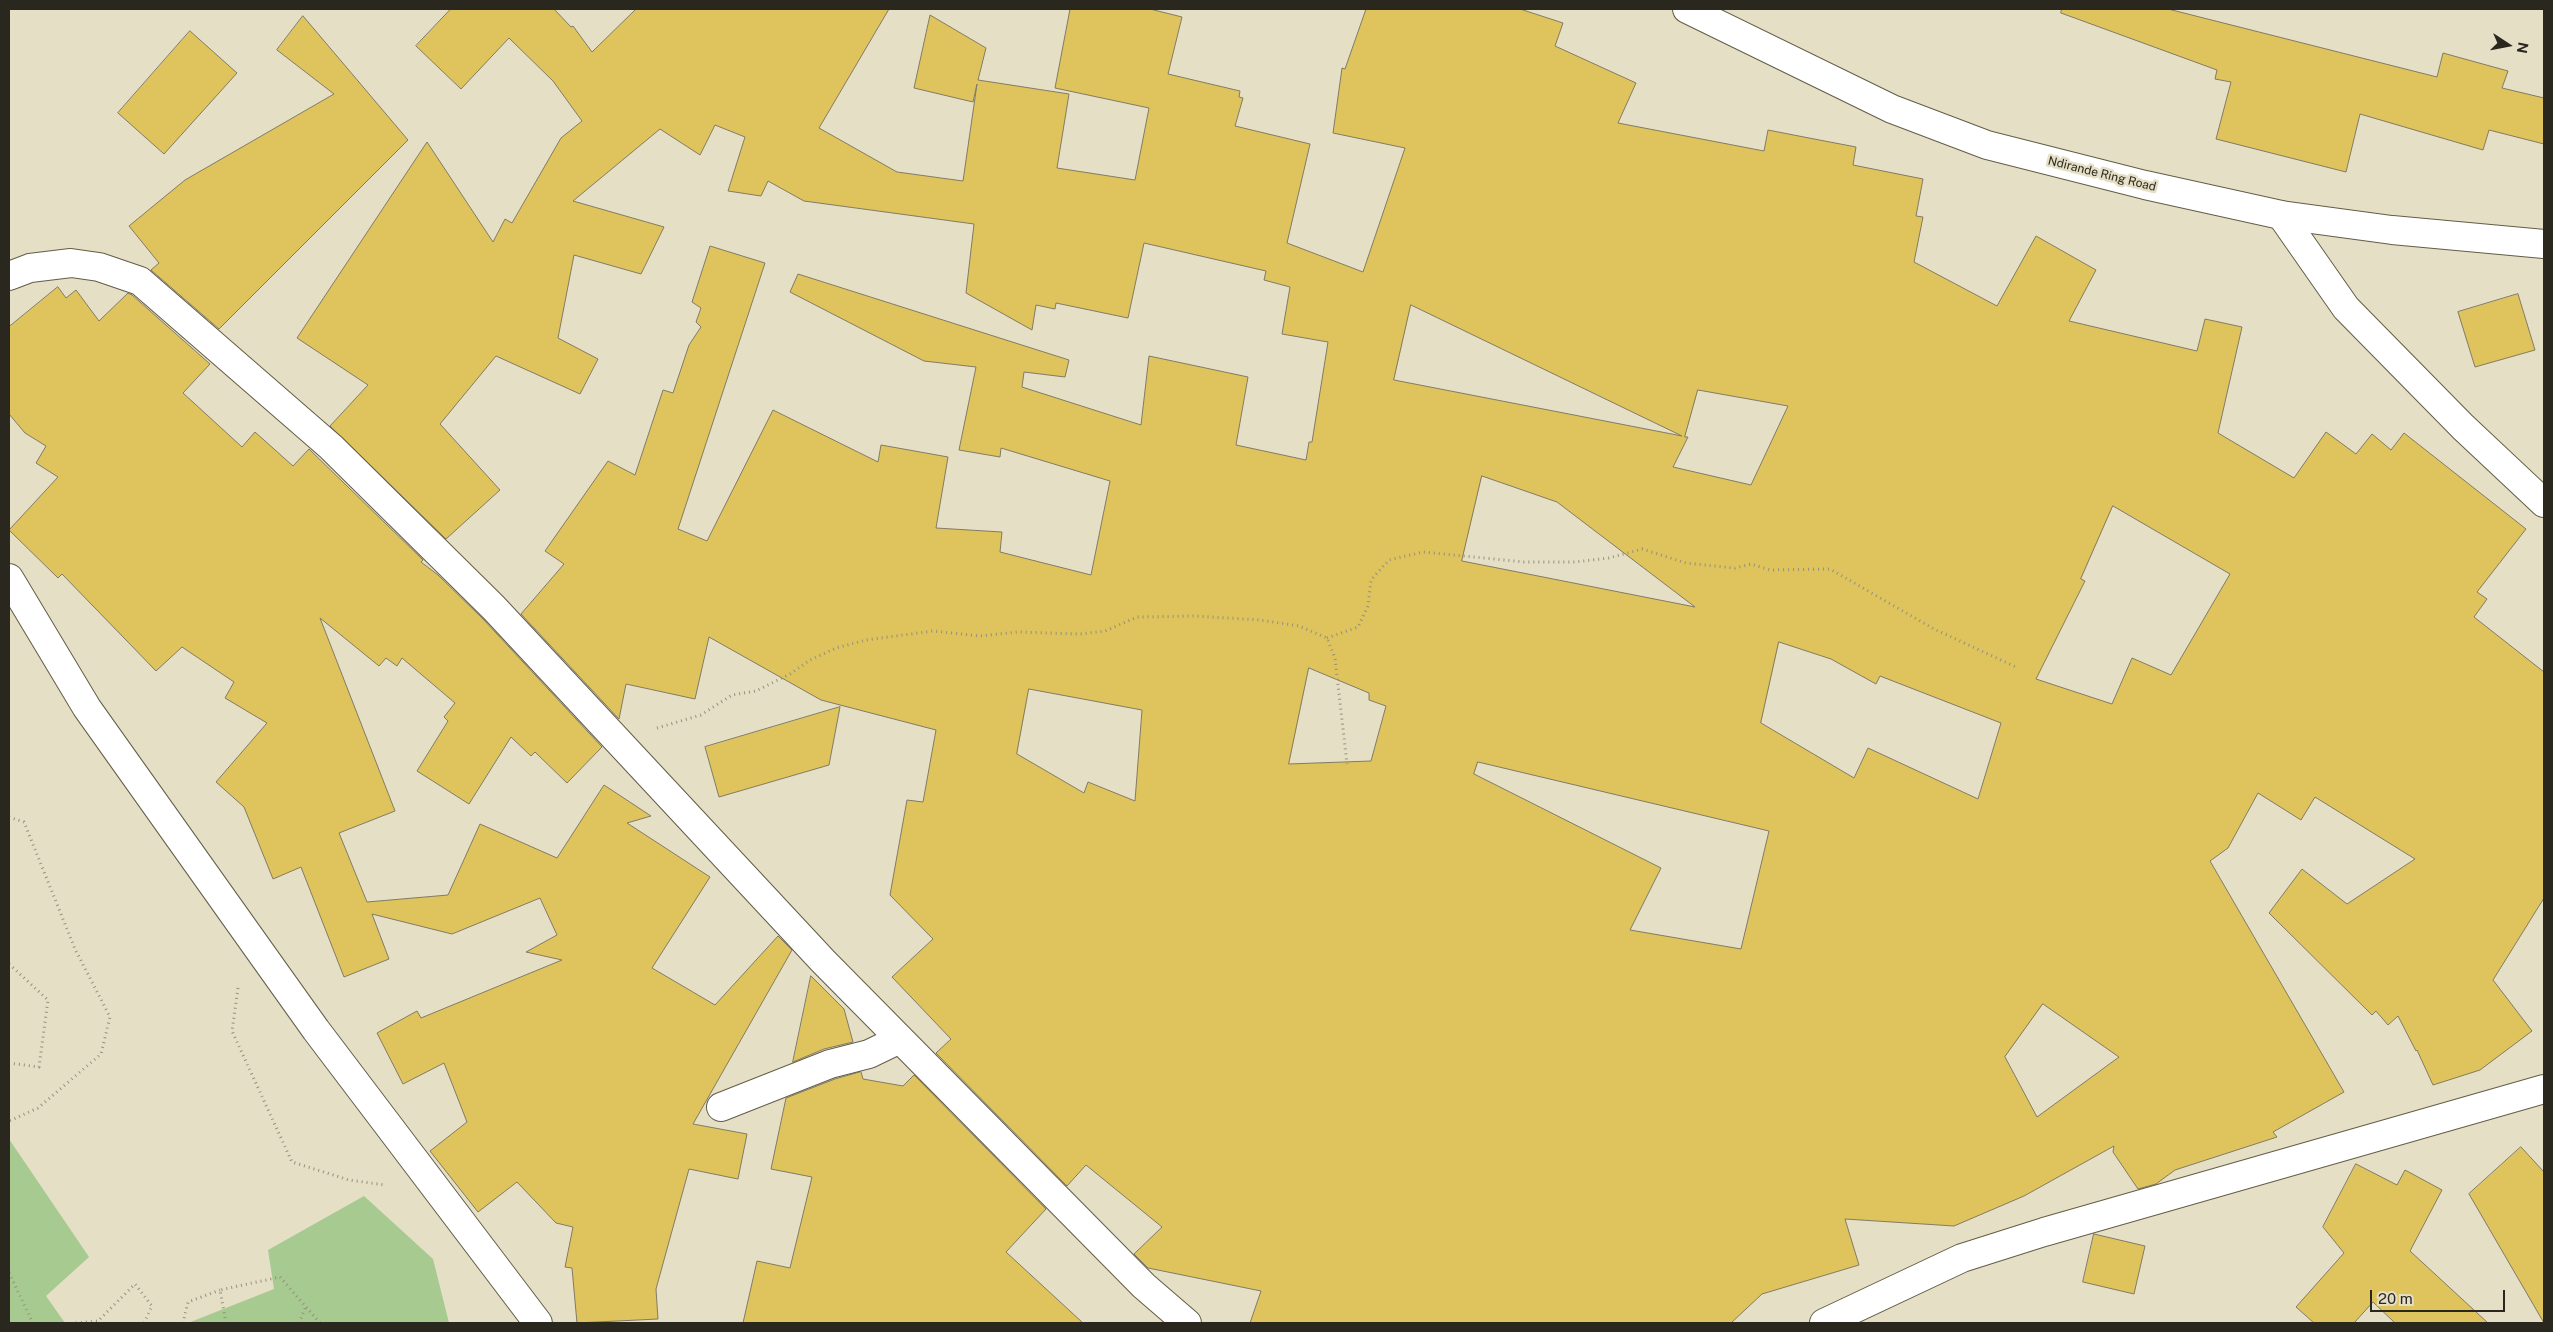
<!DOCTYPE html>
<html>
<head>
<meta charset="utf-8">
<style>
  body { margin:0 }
  #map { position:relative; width:2553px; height:1332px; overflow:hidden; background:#e5dfc6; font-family:"Public Sans",sans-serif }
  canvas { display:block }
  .frame { position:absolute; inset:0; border:10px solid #2a271e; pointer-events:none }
  .north { position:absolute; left:2483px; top:20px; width:50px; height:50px; -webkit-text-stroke:4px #e5dfc6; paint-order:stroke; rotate:101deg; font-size:14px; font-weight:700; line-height:20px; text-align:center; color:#2a271e }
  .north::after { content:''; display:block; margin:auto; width:18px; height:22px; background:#2a271e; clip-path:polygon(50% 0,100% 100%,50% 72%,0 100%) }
  .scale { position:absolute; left:2370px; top:1290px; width:135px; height:22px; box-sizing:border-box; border:2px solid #2a271e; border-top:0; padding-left:6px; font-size:15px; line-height:18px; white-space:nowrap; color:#2a271e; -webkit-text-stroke:4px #e5dfc6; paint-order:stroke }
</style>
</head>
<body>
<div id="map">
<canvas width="2553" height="1332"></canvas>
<div class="frame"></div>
<div class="north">N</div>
<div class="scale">20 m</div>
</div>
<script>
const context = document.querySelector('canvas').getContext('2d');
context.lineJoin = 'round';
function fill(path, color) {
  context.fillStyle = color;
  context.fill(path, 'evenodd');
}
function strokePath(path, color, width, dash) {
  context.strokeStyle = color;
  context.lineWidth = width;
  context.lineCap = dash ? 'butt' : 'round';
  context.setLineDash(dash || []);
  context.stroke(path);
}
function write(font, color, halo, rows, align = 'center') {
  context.font = font + ' "Public Sans",sans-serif';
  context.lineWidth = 5;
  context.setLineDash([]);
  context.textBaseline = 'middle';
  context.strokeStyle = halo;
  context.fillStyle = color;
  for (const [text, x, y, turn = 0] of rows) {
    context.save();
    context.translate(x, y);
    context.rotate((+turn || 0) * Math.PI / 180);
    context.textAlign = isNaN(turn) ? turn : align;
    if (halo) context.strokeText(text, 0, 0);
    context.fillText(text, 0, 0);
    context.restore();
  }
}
fill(new Path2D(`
  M9 1139 89 1257 46 1296 65 1323H9Z
  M364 1196 433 1259 449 1323H188L274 1289 268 1250Z`), '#a6ca8f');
const building = new Path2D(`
  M451 9H554L571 27 573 26 592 52 636 9H889L819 128 897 172 963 181 977 84 973 102 914 88 930 15 986 48 978 80 1069 94 1057 168 1135 180 1149 108 1055 88 1070 9H1150L1182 17 1168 74 1240 91 1239 97 1243 98 1235 126 1310 144 1287 243 1363 272 1405 148 1333 133 1342 68 1345 69 1366 9H1520L1563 23 1555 46 1636 83 1618 123 1764 151 1768 130 1809 138 1856 147 1853 165 1923 179 1916 216 1923 217 1914 262 1997 306 2036 236 2096 270 2069 321 2197 351 2205 319 2242 327 2218 433 2294 478 2326 432 2356 454 2372 434 2391 450 2404 433 2526 529 2477 592 2487 599 2474 617 2544 672V898L2493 980 2532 1031 2480 1070 2433 1085 2417 1050 2416 1051 2398 1016 2388 1025 2376 1011 2372 1015 2269 913 2302 869 2347 904 2415 859 2315 797 2301 820 2258 793 2228 848 2210 861 2344 1092 2273 1132 2277 1137 2175 1170 2156 1184 2138 1189 2113 1152 2114 1146 2024 1196 1954 1226 1845 1219 1859 1265 1762 1294 1731 1323H1250L1261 1291 1148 1268 1134 1254 1162 1227 1086 1165 1067 1186 936 1053 951 1039 892 977 933 939 890 895 907 800 923 802 936 730 821 700 709 637 695 699 626 684 619 719 521 614 564 564 545 551 608 461 635 475 663 390 673 393 689 345 701 327 696 322 701 308 692 302 710 246 765 263 678 529 707 541 773 410 878 462 881 445 948 457 936 528 1002 532 1000 552 1091 575 1110 481 1001 448 1000 457 959 450 976 367 924 361 790 292 798 274 1069 360 1065 377 1024 372 1022 387 1141 425 1149 356 1248 377 1236 445 1306 460 1309 442H1312L1328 342 1282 334 1290 287 1264 280 1266 271 1144 243 1128 318 1056 303 1055 309 1036 305 1032 330 966 293 974 224 804 201 768 181 761 196 728 191 745 137 715 125 700 155 660 129 573 201 664 227 641 274 574 255 558 338 598 359 580 394 496 356 440 424 500 490 446 539 330 426 368 385 297 338 427 142 493 242 505 219 512 223 561 138 582 121 553 81 509 38 461 89 416 46ZM1411 305 1682 436 1394 380ZM1698 390 1788 406 1751 485 1673 467 1688 437H1685ZM1482 476 1557 502 1695 607 1462 561ZM2113 506 2230 574 2171 675 2132 658 2112 704 2036 679 2085 581 2081 579ZM1779 642 1831 659 1876 684 1880 676 2001 723 1978 799 1868 748 1854 778 1761 723ZM1309 668 1369 693V700L1386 706 1371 761 1289 764ZM1029 689 1142 710 1135 801 1088 782 1084 793 1017 754ZM1478 762 1769 831 1741 949 1630 930 1661 868 1474 774ZM2043 1004 2119 1057 2037 1117 2005 1057Z
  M2062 9H2168L2437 77 2443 53 2508 71 2502 88 2544 98V144L2489 130 2483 150 2360 114 2346 172 2216 139 2231 82 2215 79 2217 70 2061 13Z
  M303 16 408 140 219 329 151 270 159 263 129 226 185 180 334 94 277 50Z
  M190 31 237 73 164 154 118 113Z
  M58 287 66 298 76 290 99 321 128 293 132 295 210 364 183 393 242 447 255 432 293 466 309 449 423 560 421 562 438 575 483 619 602 747 567 783 535 752 531 756 511 737 469 804 417 771 448 721 444 717 455 703 402 658 397 666 386 658 379 666 320 618 395 811 339 833 367 902 448 895 480 824 557 858 604 785 651 816 627 823 710 877 652 968 715 1005 778 936 792 950 693 1124 747 1134 738 1179 689 1169 656 1289 658 1319 577 1323 572 1268 565 1267 573 1227 556 1223 517 1182 478 1212 430 1151 467 1122 444 1063 403 1084 377 1033 417 1011 421 1018 562 960 526 952 557 935 540 898 452 934 372 914 389 959 344 977 301 867 273 879 244 807 216 782 267 723 225 698 234 682 182 647 156 671 62 574 58 578 9 530 58 477 36 463 46 446 25 433 9 414V327Z
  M2518 294 2535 350 2475 367 2458 312Z
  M840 707 829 765 719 797 705 747Z
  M811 976 844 1009 853 1042 824 1049 793 1062Z
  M861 1072 863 1079 903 1086 914 1075 1046 1209 1006 1252 1083 1323H743L757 1261 790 1268 812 1177 771 1169 786 1098 835 1079Z
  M2521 1147 2544 1172V1323L2469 1194Z
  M2356 1164 2397 1185 2405 1170 2442 1190 2410 1251 2488 1323H2395L2373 1302 2354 1323H2314L2296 1307 2344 1253 2323 1227Z
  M2094 1234 2145 1246 2134 1294 2083 1282Z`);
fill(building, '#dfc35c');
strokePath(building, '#817b64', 1);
const minor = new Path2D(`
  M2281 215 2346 308 2463 427 2544 503
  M9 276 30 268 71 263 99 267 140 281 331 447 494 608 823 961 1144 1286 1187 1323
  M9 578 87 708 254 943 316 1030 538 1323
  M721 1107 830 1064 869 1054 900 1039
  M1824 1323 1962 1258 2044 1232 2544 1089`);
const tertiary = new Path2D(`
  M1687 9 1892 109 1987 145 2145 185 2281 215 2392 230 2544 244`);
strokePath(minor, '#635d47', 30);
strokePath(tertiary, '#635d47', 30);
strokePath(new Path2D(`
  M1327 638 1358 627 1368 606 1371 580 1389 560 1423 552 1524 562H1575L1609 558 1642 549 1686 563 1735 568 1751 564 1770 570 1830 569 1934 629 2016 667
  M657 728 701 715 732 695 756 691 790 674 810 660 836 648 866 640 933 631 980 636 1018 632 1080 634 1105 631 1137 617 1195 616 1260 620 1299 626 1327 638 1335 658 1347 764
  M9 817 24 822 75 949 110 1017 101 1054 38 1108 9 1121
  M9 964 48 1000 39 1067 9 1063
  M238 988 232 1031 292 1162 349 1180 385 1185
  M9 1273 33 1323
  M76 1323 98 1321 135 1284 152 1306 144 1323
  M183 1323 188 1302 220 1290
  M226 1323 220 1290 280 1277 320 1323
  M299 1323 306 1306`), '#95917e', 3, [1, 4]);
strokePath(minor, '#fff', 28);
strokePath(tertiary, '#fff', 28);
write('12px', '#2a271e', '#e5dfc6', [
  ["Ndirande Ring Road",2102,174,14]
]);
</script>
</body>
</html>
